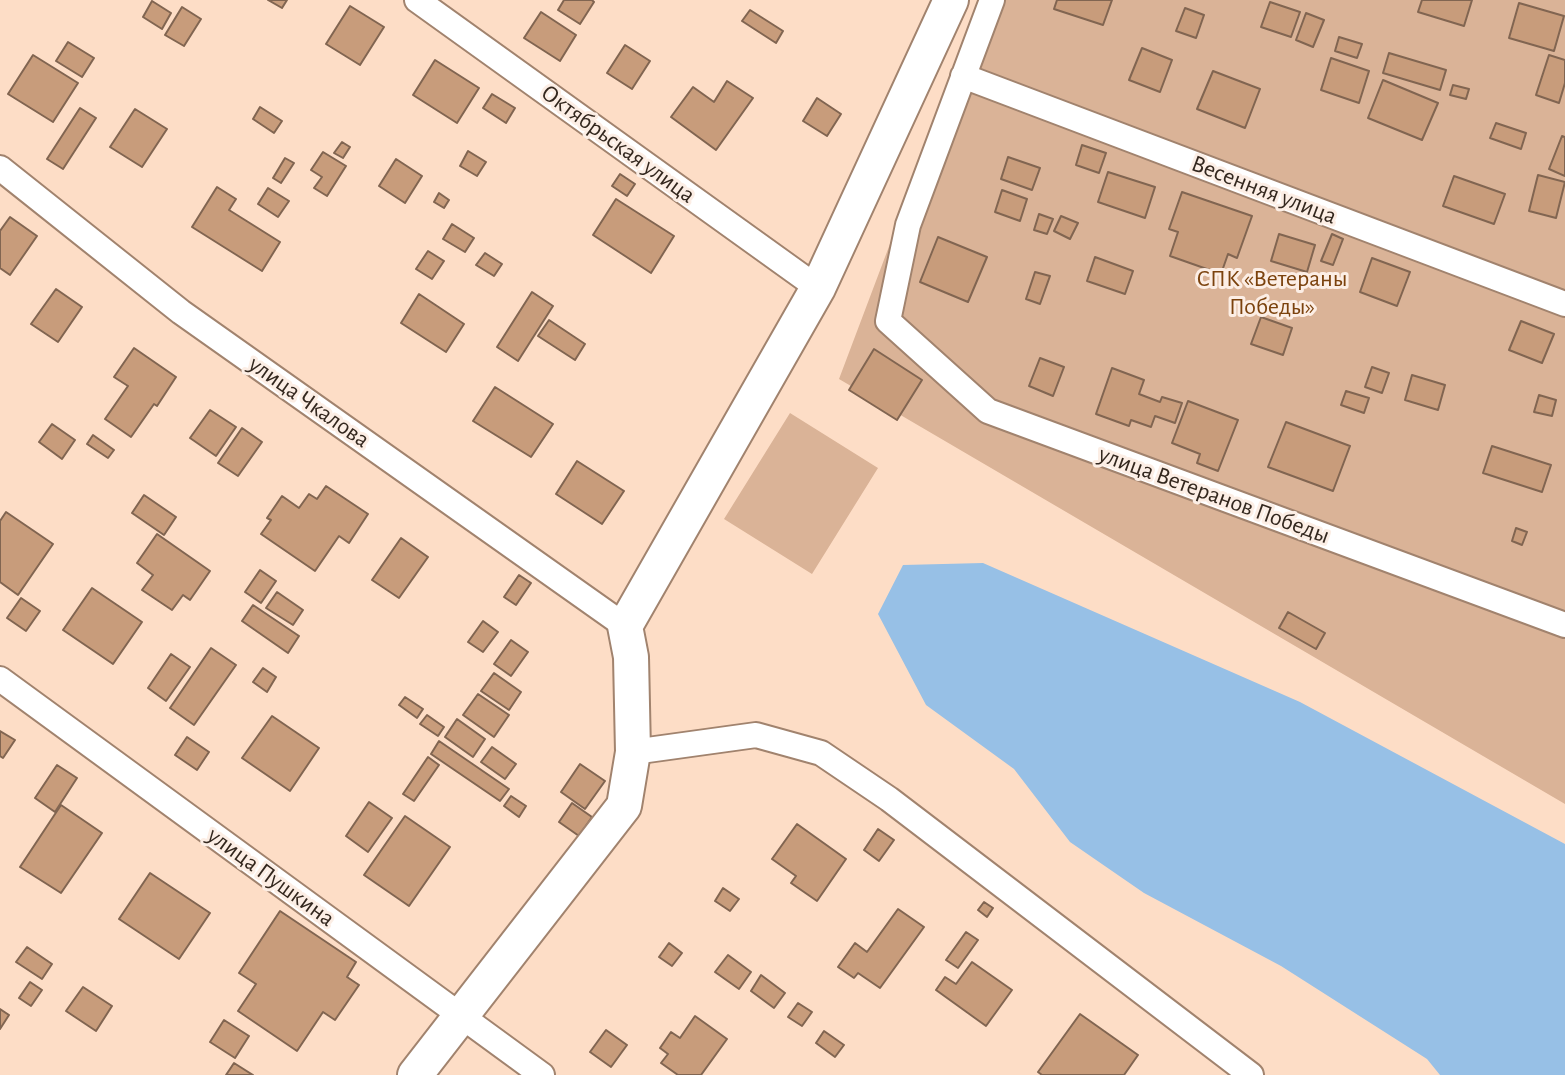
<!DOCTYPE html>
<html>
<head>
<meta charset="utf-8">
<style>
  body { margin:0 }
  canvas { display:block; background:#fdddc6 }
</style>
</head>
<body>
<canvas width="1565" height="1075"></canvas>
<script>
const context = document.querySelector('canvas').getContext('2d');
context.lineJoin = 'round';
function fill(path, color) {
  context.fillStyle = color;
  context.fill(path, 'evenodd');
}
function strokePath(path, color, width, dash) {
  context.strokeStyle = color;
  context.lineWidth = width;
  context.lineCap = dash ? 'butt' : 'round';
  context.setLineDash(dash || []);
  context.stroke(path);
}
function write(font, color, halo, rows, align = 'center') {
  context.font = font + ' "Alegreya Sans",sans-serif';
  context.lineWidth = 6;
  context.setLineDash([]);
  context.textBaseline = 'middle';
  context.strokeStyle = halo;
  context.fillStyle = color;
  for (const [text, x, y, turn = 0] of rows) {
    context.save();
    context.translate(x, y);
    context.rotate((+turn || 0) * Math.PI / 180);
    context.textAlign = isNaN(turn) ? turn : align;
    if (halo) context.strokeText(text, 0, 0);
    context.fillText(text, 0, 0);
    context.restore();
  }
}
fill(new Path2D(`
  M982 0H1565V804L839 379Z
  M790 413 878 468 812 574 724 519Z`), '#dab397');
fill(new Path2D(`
  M983 563 1300 702 1565 844V1075H1440L1427 1059 1281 966 1144 893 1070 842 1014 769 926 705 878 614 903 565Z`), '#97c0e6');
const building = new Path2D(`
  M268 0H287L282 8Z
  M564 0H592L594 2 580 24 558 10Z
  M1057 0H1112L1103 25 1054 9Z
  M1422 0H1472L1464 26 1418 12Z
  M152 1 171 13 162 29 143 17Z
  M1270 2 1300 12 1291 37 1261 27Z
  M1519 3 1564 16 1554 51 1509 38Z
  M350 6 384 27 360 65 326 44Z
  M182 7 201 19 184 46 165 35Z
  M1185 8 1204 15 1196 38 1176 31Z
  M750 10 783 31 776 43 742 21Z
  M541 12 576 35 560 61 524 38Z
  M1306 13 1324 20 1313 47 1296 40Z
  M1339 37 1362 44 1357 58 1335 51Z
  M68 42 94 58 82 77 56 61Z
  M625 45 650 61 632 89 607 73Z
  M1142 48 1172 60 1160 92 1129 80Z
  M1389 53 1446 70 1440 90 1383 73Z
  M33 55 78 83 53 122 8 94Z
  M1549 55 1565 60V83L1559 103 1536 95Z
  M1331 58 1369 71 1359 103 1321 90Z
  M435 60 479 88 457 123 413 95Z
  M1213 71 1260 89 1245 128 1197 109Z
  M1383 80 1438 103 1422 140 1368 118Z
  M727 81 753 98 716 150 671 117 693 87 714 102Z
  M1453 85 1469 89 1466 99 1450 95Z
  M492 94 515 108 506 123 483 108Z
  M817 98 841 114 827 136 803 121Z
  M260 107 282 121 274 133 253 119Z
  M80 108 96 118 63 169 47 159Z
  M135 109 167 129 142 167 110 147Z
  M1496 123 1526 133 1521 149 1490 138Z
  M1562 136 1565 137V176L1549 169Z
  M342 142 350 147 343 158 334 153Z
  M1082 145 1106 153 1099 173 1076 165Z
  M468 151 486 162 477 176 460 166Z
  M323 152 346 166 327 196 314 188 322 177 311 170Z
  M1008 157 1040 168 1032 190 1001 179Z
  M285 158 294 163 281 183 273 178Z
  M396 159 422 176 405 203 379 186Z
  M1108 172 1155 187 1145 218 1098 202Z
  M620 174 635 184 627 196 612 186Z
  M1538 175 1565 182 1556 218 1529 211Z
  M1454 176 1505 194 1494 224 1443 206Z
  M217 187 236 199 229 210 280 242 262 271 192 227Z
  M268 188 289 201 278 217 258 204Z
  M1002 190 1027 199 1020 221 995 212Z
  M1182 192 1252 216 1237 258 1228 254 1221 274 1170 256 1178 232 1169 229Z
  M439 193 449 200 444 208 434 202Z
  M616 199 674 236 651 273 593 235Z
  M1039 214 1053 219 1047 234 1034 230Z
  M1061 216 1078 223 1070 239 1054 231Z
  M10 217 37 236 10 275 0 268V231Z
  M452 224 474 238 465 252 443 239Z
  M1279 234 1315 245 1307 272 1271 261Z
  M1332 234 1343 239 1333 265 1321 261Z
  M938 237 987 257 968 302 920 282Z
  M428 251 444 261 432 279 416 269Z
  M485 253 502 264 494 276 476 265Z
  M1095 257 1133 271 1125 294 1087 281Z
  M1372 258 1410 272 1397 306 1360 292Z
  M1035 272 1050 276 1040 304 1026 299Z
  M56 289 82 307 58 342 31 324Z
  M532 292 553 306 518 361 497 347Z
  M419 294 464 324 446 352 401 323Z
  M1261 317 1292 328 1283 355 1251 344Z
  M549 320 585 344 575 360 538 336Z
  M1521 321 1554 334 1542 363 1509 350Z
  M134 348 176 377 157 406 154 404 131 437 105 419 128 386 114 377Z
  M874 349 922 380 897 420 849 390Z
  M1040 358 1064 367 1053 396 1029 386Z
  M1372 367 1389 373 1382 393 1365 387Z
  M1112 368 1144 380 1139 394 1160 402 1162 397 1182 403 1175 423 1155 416 1151 427 1131 420 1129 426 1096 414Z
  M1412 375 1445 385 1438 410 1405 400Z
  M495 387 553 424 531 457 473 421Z
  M1346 391 1369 398 1364 413 1341 405Z
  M1539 395 1556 400 1552 416 1534 412Z
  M1188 401 1238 420 1218 471 1197 463 1200 454 1172 443Z
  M210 410 236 427 216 456 190 438Z
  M1286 422 1350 446 1333 491 1268 467Z
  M52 424 75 440 62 459 39 442Z
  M242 428 262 442 238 476 218 463Z
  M93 435 114 450 108 458 87 444Z
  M1492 446 1551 465 1542 492 1483 473Z
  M577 461 624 491 602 524 556 494Z
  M326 486 368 514 349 543 339 536 315 571 261 534 271 520 267 518 282 496 299 508 309 494 317 499Z
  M144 495 176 517 164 535 132 513Z
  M6 512 53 544 18 595 0 582V521Z
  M1516 528 1527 532 1522 545 1512 541Z
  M157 534 210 571 190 600 183 595 172 610 142 590 153 575 137 563Z
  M401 538 428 557 399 598 372 580Z
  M260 570 276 581 261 603 245 592Z
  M519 575 531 583 516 605 504 597Z
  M92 588 142 622 113 664 63 630Z
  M277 592 303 610 293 625 266 608Z
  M21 598 40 611 26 631 7 618Z
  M253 605 299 636 288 653 242 621Z
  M1288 612 1325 633 1316 649 1279 628Z
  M483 621 498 632 483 652 468 642Z
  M511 640 528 652 511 676 494 664Z
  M211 648 236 665 194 725 170 708Z
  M171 654 190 667 166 701 148 688Z
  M263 668 276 677 267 692 253 682Z
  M494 673 521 692 509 710 481 691Z
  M478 694 509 715 494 737 463 715Z
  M405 697 423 709 417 718 399 705Z
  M427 715 444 727 438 736 420 724Z
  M272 716 319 748 290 791 242 758Z
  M457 719 485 739 473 757 445 737Z
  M0 731 15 740 3 758 0 756Z
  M187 737 209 752 197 770 175 755Z
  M439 741 509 789 500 801 431 754Z
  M492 747 516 764 505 779 481 762Z
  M428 757 439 765 414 801 403 794Z
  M580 764 605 781 585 809 561 792Z
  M57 765 77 778 55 812 35 798Z
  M511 796 526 806 519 817 504 806Z
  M369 802 392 818 368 852 346 836Z
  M572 803 592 817 579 836 559 822Z
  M61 805 102 833 61 893 20 867Z
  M405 816 450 847 409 906 364 875Z
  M797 824 846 859 817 901 791 883 796 876 772 859Z
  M878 829 894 840 879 861 864 850Z
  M150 873 210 913 179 959 119 919Z
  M723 888 739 899 730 911 715 901Z
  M984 902 993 908 987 917 978 910Z
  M898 909 924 927 880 988 858 973 854 978 838 967 855 943 867 952Z
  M280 911 356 962 347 977 359 985 335 1020 323 1012 297 1051 238 1011 256 984 239 973Z
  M966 932 978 940 958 968 946 960Z
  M669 943 682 953 672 966 659 957Z
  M27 947 52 964 42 979 16 962Z
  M728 955 751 972 739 989 715 972Z
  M972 962 1012 990 986 1026 936 990 945 977 956 984Z
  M761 975 785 993 774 1008 751 991Z
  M30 982 42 990 31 1006 19 998Z
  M83 987 112 1006 96 1031 66 1011Z
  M798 1003 812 1012 802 1026 788 1017Z
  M0 1009 9 1015 0 1029Z
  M1080 1014 1138 1055 1124 1075H1042L1038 1072Z
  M695 1016 727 1039 701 1075H678L661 1063 668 1054 660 1048 671 1032 680 1038Z
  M224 1020 249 1036 235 1058 210 1042Z
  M606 1030 627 1045 611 1067 590 1052Z
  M824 1031 844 1045 835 1057 816 1043Z
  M234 1063 253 1075H226Z`);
fill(building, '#c89c7b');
strokePath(building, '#816551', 2);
const street = new Path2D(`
  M417 0 818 288
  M992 0 908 225 888 321 988 411 1565 625
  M963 76 1565 304
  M0 168 181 312 625 626
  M0 679 542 1075
  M633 752 756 735 821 753 889 799 1251 1075`);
const secondary = new Path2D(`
  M415 1075 624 806 633 752 631 657 625 626 818 288 951 0`);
strokePath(street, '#a1836e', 28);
strokePath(secondary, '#a1836e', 38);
strokePath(street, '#fff', 24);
strokePath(secondary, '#fff', 34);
write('24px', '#33271e', '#fceee5', [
  ["Октябрьская улица",618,144,36],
  ["Весенняя улица",1264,190,21],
  ["улица Чкалова",309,402,35],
  ["улица Ветеранов Победы",1214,495,20],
  ["улица Пушкина",271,877,36]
]);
write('24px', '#7b420d', '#fceee5', [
  ["СПК «Ветераны",1272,279],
  ["Победы»",1272,307]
]);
</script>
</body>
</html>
